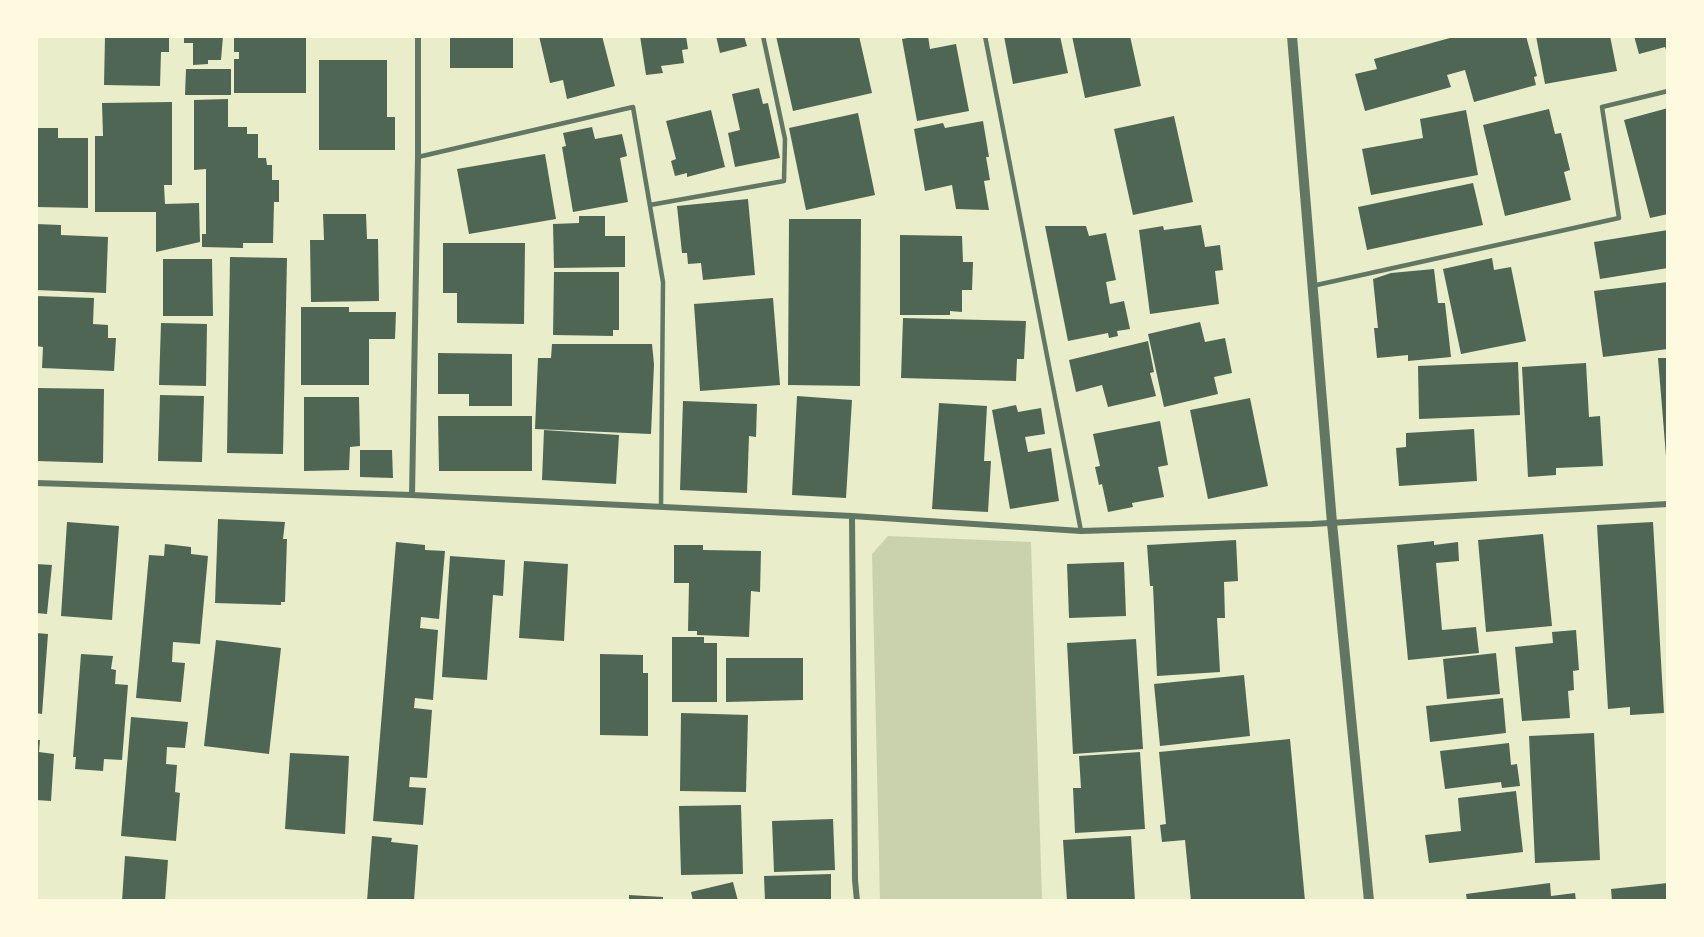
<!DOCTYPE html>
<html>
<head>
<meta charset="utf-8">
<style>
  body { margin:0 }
  #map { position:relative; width:1704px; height:937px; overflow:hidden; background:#e9edc9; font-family:"DejaVu Sans",sans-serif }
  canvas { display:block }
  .frame { position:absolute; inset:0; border:38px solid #fefae0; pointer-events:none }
</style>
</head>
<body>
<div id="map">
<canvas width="1704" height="937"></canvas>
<div class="frame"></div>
</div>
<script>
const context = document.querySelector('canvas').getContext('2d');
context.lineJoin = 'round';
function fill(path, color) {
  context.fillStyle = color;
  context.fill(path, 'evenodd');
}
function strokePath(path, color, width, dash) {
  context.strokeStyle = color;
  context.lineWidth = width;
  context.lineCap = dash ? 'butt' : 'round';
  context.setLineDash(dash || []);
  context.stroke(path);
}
fill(new Path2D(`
  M888 536 1031 542 1042 901H880L872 554Z`), '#cad2ad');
fill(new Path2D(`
  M105 36H169V52H161L160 86 104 85Z
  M184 36H223L221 60H208V64L193 65V43H184Z
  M234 36H306V93H234V59H239V52H234Z
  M450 36H513V68H450Z
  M539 36H602L615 86 567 99 563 80 550 83Z
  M640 36H686L688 49 682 50 684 63 661 66 663 73 646 75Z
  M716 36H744L747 46 720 53Z
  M776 36H859L872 93 793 111Z
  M919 36H928L930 49 956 44 969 111 917 121 902 39Z
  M1004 36H1060L1068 73 1013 84Z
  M1072 36H1130L1141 86 1085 98Z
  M1457 36H1526L1537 76 1534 77 1536 85 1474 102 1465 70 1447 75 1451 87 1365 111 1355 74 1377 69 1374 59Z
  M1536 36H1610L1617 71 1545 84Z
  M1634 36H1668V55L1665 47 1639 54Z
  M319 60H387V117H395V150H319Z
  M186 69H231V95H185Z
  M759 88 763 104 768 103 780 158 735 167 728 133 740 130 732 94Z
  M228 99V127H247V134H258V158H266L267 165H272V180H279V202H274L273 243H243V248L202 247V234H206V169L194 170V100Z
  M172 102V185H164L165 204 199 203 200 242 156 252V212H95V136H103L102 103Z
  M1668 108V214L1650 218 1624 120Z
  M1549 109 1555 134 1561 133 1570 170 1564 172 1571 200 1505 216 1483 125Z
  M711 110 725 167 687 177V173L675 176 671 161 676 159 666 121Z
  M1466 110 1478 175 1371 195 1362 149 1423 138 1420 119Z
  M858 113 875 195 806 210 789 128Z
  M1174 116 1193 202 1133 215 1114 129Z
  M983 121 989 157H986L990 180 984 181 989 210 956 209 952 185 925 191 914 129 943 123 945 128Z
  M592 127 595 139 622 134 627 156 620 158 628 202 573 212 562 147 566 146 563 133Z
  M36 128H58V138H88V208L36 207Z
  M545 154 556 219 469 234 457 169Z
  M1473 183 1483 225 1367 250 1358 207Z
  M748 199 755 275 703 280 701 263 688 264 687 253H682L677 206Z
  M323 214H366L367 239H378L379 301 311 302 310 240H324Z
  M579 216H605V236H625V267L554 268 553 224 579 223Z
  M789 219H861L860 386 788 385Z
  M36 224 61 225V235L108 237 106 293 36 290Z
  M1201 225 1205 247 1220 245 1223 270 1215 271 1219 304 1150 314 1139 230 1163 226 1164 230Z
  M1045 226H1086L1089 236 1106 233 1116 280 1106 282 1110 304 1124 301 1130 329 1117 331 1118 336 1109 338 1108 333 1068 341Z
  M1668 230V268L1600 279 1594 242Z
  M900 235 962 236 963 262H973L972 290H962V312L950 311V315H900Z
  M443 243H525L524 324 457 323V293H443Z
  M230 257 287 258 283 454 227 453Z
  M1492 258 1494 270 1511 267 1526 341 1461 354 1443 269Z
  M163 259H212L213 316H163Z
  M1434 269 1438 303H1445L1451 357 1408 361V355L1377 358 1374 328H1378L1373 279 1391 273Z
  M554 272H619V330H613V336L553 335Z
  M1668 282V349L1603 357 1594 291Z
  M36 296 94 298 93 324 108 325V338H116L114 371 42 368 43 347 36 346Z
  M773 298 780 385 700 391 694 304Z
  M301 307H349V312H396L395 339H369V385H301Z
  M903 318 1026 321 1024 359H1017L1016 381 901 378Z
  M1200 322 1205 342 1225 338 1232 373 1214 377 1218 394 1164 407 1148 334Z
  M161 323 207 324 206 386 159 385Z
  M1148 341 1154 372 1150 373 1156 396 1108 407 1102 385 1076 392 1069 360Z
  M552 344H652L654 364 651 434 535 429 538 358H551Z
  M438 353 512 354V406H469V394H438Z
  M1658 358H1668V456H1666Z
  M1518 362 1520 415 1419 419 1418 366Z
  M1586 363 1589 417 1600 416 1603 466 1556 468V475L1528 477 1522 367Z
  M38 388 104 389 103 463 36 461Z
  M160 395 204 396 202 462 158 461Z
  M797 396 852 400 846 498 792 495Z
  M304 397H359L360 446 350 447 349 470 304 471Z
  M1250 398 1268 486 1208 499 1190 410Z
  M683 401 757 404 756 437 749 436 747 493 680 490Z
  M939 403 987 406 984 461H991L988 512 932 509Z
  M1016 405 1018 412 1041 408 1045 434 1025 437 1028 452 1051 448 1059 501 1010 509 992 410Z
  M438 416H532V471H439Z
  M1160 421 1168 465 1158 467 1164 497 1132 503 1133 507 1108 512 1102 484 1099 485 1095 467 1100 466 1093 434Z
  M1474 429 1477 481 1399 486 1396 448 1406 447V433Z
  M544 430 619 435 616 484 542 480Z
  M360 450H392L393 478 360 477Z
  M218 519 285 522 283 539H287L285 602H281V605L215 603Z
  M67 522 119 526 112 620 61 616Z
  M1653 522 1664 713 1630 715V707L1608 709 1597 525Z
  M1543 534 1552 626 1486 632 1478 540Z
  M1236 540 1238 581 1224 582 1225 618H1217L1220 672 1157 676 1153 586H1150L1147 545Z
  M1434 541V545L1458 542 1459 561 1436 563 1442 630 1476 627 1479 653 1408 660 1397 545Z
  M396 542 425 545V550L445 551 439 619 421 617 420 628 438 630 433 700 415 698 414 708 432 710 427 778 410 777 409 787 426 788 423 825 373 821Z
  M165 544 191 547V554L208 556 200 644 173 642 172 662 185 663 181 702 136 698 149 555 164 556Z
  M674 545H703V550L761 551 760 592 751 591 749 637 697 635V631H688L689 583H674Z
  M450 556 505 560 503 596 493 595 487 680 442 677Z
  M524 561 568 564 564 641 519 638Z
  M1124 562 1126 616 1069 618 1067 564Z
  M36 564 52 565 47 614 36 613Z
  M1576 630 1579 670 1573 671 1574 690 1568 691 1570 718 1522 721 1515 647 1553 643 1552 632Z
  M36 633 48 634 42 714 36 713Z
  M672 637H704V643H717V702H672Z
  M1136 639 1143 749 1073 754 1067 643Z
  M216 640 281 648 269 754 204 746Z
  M1496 653 1500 694 1447 699 1443 659Z
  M81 654 113 656 111 669 116 670 115 684 128 685 122 760 104 759 103 771 75 769 76 757H73Z
  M600 654 643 655V673H648V736L600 735Z
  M726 658H803V700L726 702Z
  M1244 675 1250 736 1160 746 1154 684Z
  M1503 698 1506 733 1430 742 1426 706Z
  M681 713 748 715 746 792 680 791Z
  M131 717 188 722 185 748 167 747 166 764 177 765 175 792 180 793 176 841 121 836Z
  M1594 733 1600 860 1535 863 1529 736Z
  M1290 739 1305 901H1191L1185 840 1162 842 1160 825 1166 824 1159 752Z
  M36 740H40L39 752 54 754 51 801 36 800Z
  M1509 743 1511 765 1517 764 1520 786 1502 788 1501 782 1445 789 1440 751Z
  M1140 752 1145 829 1075 833 1073 788H1081L1079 756Z
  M290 753 349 756 345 834 285 829Z
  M1516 791 1523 852 1429 863 1425 835 1461 831 1458 798Z
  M741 805 743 874 681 875 679 806Z
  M833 819 835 870 774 872 772 821Z
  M372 836 392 838 391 842 418 845 414 901H367Z
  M1131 836 1135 901H1067L1063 840Z
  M125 856 168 860 165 901H122Z
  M831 874V899L765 901 764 876Z
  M733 882 738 901H693L691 892Z
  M1550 883 1551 896 1575 893 1576 901H1467L1466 894Z
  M1668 883V901H1612L1611 889Z
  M629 895 663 897V901H629Z`), '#4f6655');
strokePath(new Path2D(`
  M985 36 1081 531
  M418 157 633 107 663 282 661 507
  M650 205 784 181 785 139 763 36
  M1312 286 1619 218 1602 107 1668 91`), '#617663', 4.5);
strokePath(new Path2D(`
  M36 483 412 495 852 516 1081 531 1312 524 1668 504
  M412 495 418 157V36
  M852 516 855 880 857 901`), '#617663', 6);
strokePath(new Path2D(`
  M1292 36 1332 523 1369 901`), '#617663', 10);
</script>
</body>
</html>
